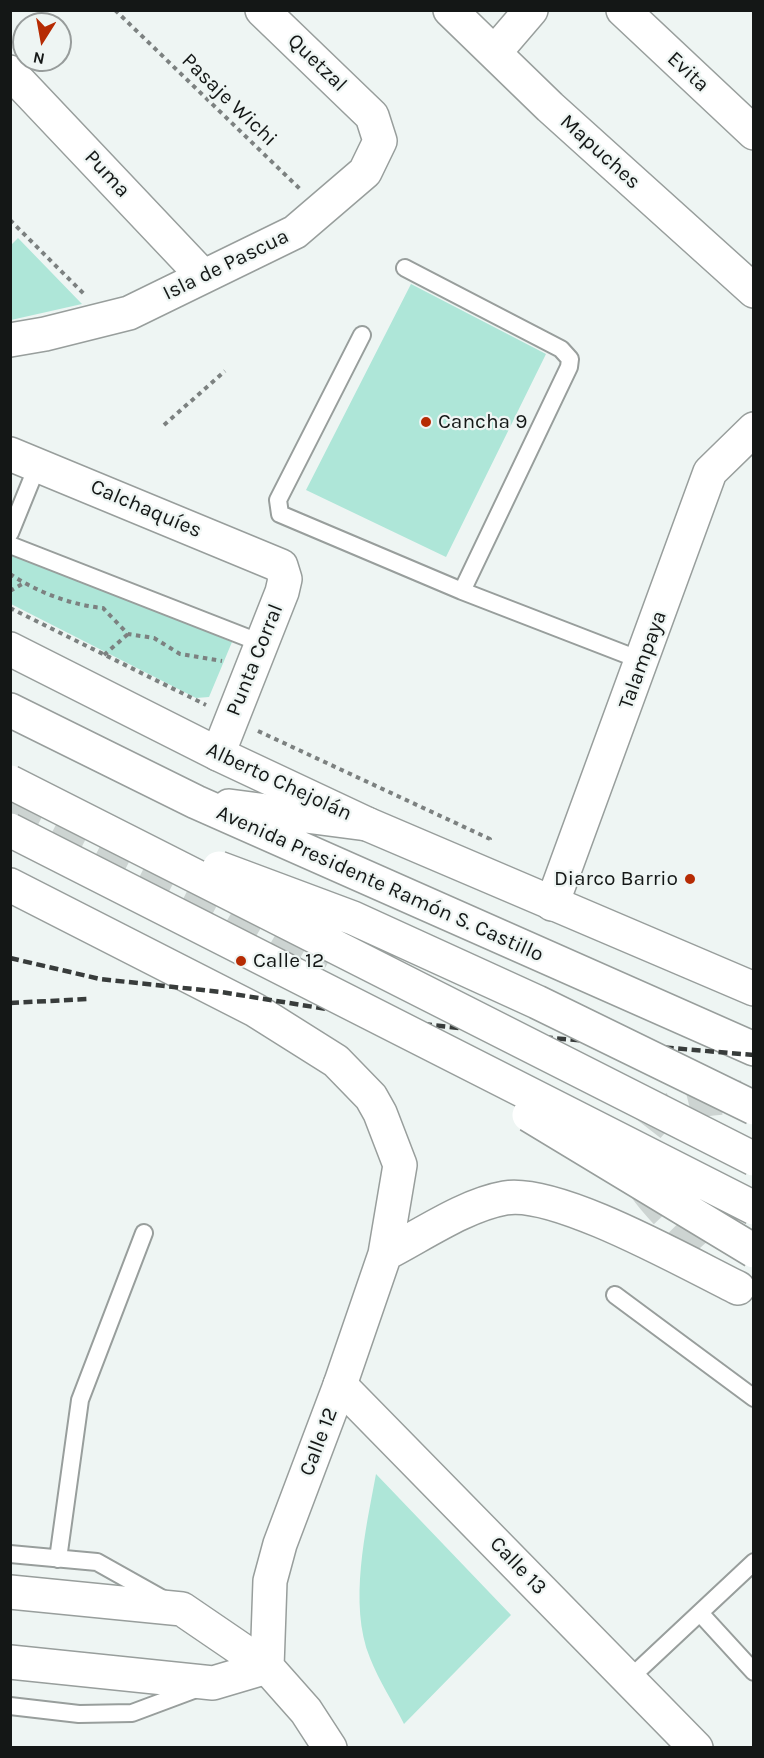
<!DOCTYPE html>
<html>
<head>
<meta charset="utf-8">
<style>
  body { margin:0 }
  #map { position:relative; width:764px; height:1758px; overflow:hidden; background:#eef5f3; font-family:Karla,sans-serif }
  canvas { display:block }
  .frame { position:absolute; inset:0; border:12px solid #141716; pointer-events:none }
  .north { position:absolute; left:12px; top:12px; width:60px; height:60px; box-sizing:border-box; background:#eef5f3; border:2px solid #979c9b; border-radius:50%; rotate:191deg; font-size:16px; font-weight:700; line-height:24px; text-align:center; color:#141716 }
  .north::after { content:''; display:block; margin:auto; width:21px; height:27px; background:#b62b03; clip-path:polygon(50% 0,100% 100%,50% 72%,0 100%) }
</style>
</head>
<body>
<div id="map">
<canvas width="764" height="1758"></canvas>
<div class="frame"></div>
<div class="north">N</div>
</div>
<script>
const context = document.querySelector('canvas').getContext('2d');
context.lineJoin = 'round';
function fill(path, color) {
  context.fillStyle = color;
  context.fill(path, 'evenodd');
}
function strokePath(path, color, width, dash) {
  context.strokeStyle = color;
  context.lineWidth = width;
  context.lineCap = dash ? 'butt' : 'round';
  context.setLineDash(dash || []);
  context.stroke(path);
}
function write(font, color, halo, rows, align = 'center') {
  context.font = font + ' Karla,sans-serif';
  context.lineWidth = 4.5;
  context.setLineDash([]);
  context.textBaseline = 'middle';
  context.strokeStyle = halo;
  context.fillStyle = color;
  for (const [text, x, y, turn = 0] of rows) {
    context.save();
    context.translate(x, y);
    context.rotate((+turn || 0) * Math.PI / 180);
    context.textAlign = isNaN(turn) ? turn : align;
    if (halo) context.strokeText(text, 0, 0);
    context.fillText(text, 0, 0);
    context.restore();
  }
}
fill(new Path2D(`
  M18 238 82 304 11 320V245Z
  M411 284 546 354 446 557 306 490Z
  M10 552 232 642 209 697 196 698 11 604Z
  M376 1474 511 1615 404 1724C393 1702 379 1681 370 1658 348 1604 366 1529 376 1474Z`), '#aee6d8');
strokePath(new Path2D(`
  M10 807 227 918 322 973
  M700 1248C682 1228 647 1198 637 1174 632 1162 635 1148 641 1138 661 1100 704 1099 742 1097`), '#cdd4d2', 33, [33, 16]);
const service = new Path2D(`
  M405 268 561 349 570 359 569 367 462 591
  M362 335 278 500 280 514 462 591 643 661
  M10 533 38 464
  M10 545 261 643
  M615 1295 754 1398
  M10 1554 97 1562 163 1599
  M58 1559 80 1400 144 1233
  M700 1613 754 1672
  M629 1679 754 1562
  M10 1706 79 1714 132 1713 199 1688`);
const minor = new Path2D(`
  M450 10 550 107 754 291
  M623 10 754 133
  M495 52 531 10
  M10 72 203 276
  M10 340 45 334 129 313 295 232 365 172 380 141 372 116 262 10
  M10 454 281 566 285 579 282 592 218 754
  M552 904 710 472 754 429
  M340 1385 696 1748
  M10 1592 182 1609 267 1667
  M10 1662 213 1683 267 1667`);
const tertiary = new Path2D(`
  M10 649 218 754 367 824 754 989`);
const secondary = new Path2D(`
  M10 710 196 802 754 1049
  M229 806 367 824
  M10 885 255 1010 336 1061 371 1097 380 1113 400 1165 385 1254 340 1385 280 1544 270 1581 267 1667 306 1711 330 1748
  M385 1254C422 1235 465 1205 505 1198 557 1189 687 1263 738 1288`);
strokePath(service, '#989e9c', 20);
strokePath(minor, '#989e9c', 36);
strokePath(tertiary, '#989e9c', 36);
strokePath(secondary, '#989e9c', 36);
strokePath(new Path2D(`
  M115 10 300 189
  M10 220 84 294
  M164 425 225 371
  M10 574C37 592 71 605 103 608L128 634 154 638 180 654 222 661
  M10 591 24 583
  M10 608 206 705
  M104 655 128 634
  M258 731 490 839 489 843`), '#7c8180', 4, [4.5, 4.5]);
strokePath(service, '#fff', 16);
strokePath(minor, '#fff', 33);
strokePath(tertiary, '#fff', 33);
strokePath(secondary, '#fff', 33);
strokePath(new Path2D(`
  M10 958 100 979 221 992 413 1023 552 1038 754 1055
  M10 1003 88 999`), '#383c3b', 4.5, [9, 4.5]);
const motorwayBridge = new Path2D(`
  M10 782 754 1159
  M10 830 754 1208
  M219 868 353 918 537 1002 754 1108
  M529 1115 754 1251`);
strokePath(motorwayBridge, '#989e9c', 36, []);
strokePath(motorwayBridge, '#fff', 33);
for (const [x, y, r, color] of [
  [426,422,6,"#b62b03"],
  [690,879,6,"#b62b03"],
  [241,961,6,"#b62b03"]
]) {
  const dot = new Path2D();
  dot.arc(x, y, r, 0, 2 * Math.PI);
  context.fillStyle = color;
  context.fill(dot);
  strokePath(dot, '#eef5f3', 2);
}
write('21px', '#141716', '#eef5f3', [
  ["Quetzal",317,63,44],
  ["Evita",688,72,43],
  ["Pasaje Wichi",229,100,44],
  ["Mapuches",600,152,42],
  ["Puma",107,174,47],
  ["Isla de Pascua",226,265,-26],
  ["Calchaquíes",146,509,23],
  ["Punta Corral",255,660,-68],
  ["Talampaya",643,660,-70],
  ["Alberto Chejolán",279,782,25],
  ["Avenida Presidente Ramón S. Castillo",380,884,24],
  ["Calle 12",319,1442,-69],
  ["Calle 13",518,1566,46]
]);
write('21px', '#141716', '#eef5f3', [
  ["Cancha 9",438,422],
  ["Diarco Barrio",678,879,"right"],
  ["Calle 12",253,961]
], 'left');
</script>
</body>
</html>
